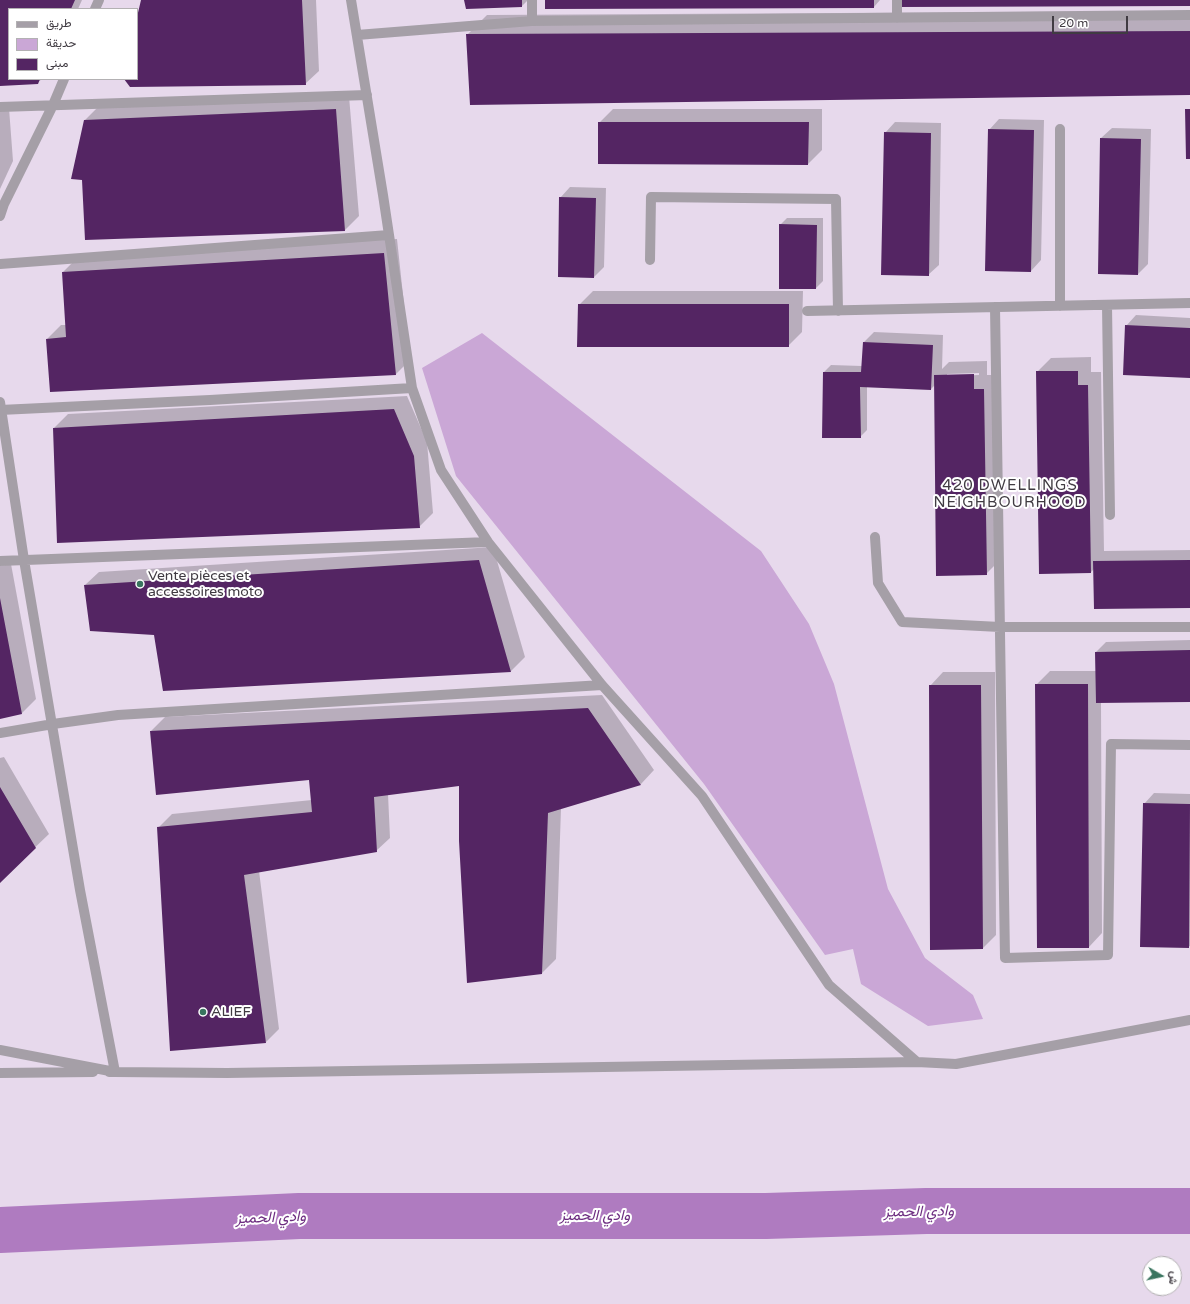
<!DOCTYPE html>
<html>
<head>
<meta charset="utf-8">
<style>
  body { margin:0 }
  #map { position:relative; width:1190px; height:1304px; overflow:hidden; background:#e7d9ec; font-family:"Varela Round",Vazirmatn,sans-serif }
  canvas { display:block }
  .legend { position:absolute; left:8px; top:8px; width:130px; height:72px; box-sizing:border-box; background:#fff; border:1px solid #b3b1b3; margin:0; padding:5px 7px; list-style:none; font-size:12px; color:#403b42 }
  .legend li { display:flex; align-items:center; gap:8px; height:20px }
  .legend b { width:20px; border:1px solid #b3b1b3 }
  .north { position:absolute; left:1142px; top:1256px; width:40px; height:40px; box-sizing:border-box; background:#fff; border:1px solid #b3b1b3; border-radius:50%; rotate:99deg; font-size:11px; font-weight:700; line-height:16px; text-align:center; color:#403b42 }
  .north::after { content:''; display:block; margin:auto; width:14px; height:18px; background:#39755f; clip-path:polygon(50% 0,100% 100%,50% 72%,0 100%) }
  .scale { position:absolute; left:1052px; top:16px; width:76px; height:18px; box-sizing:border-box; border:2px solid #403b42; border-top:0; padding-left:5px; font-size:12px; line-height:14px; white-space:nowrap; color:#403b42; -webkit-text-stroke:3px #fff; paint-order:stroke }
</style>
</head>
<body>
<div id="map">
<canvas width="1190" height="1304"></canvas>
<ul class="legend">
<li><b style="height:5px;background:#a59fa7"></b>طريق</li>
<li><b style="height:11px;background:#caa7d6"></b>حديقة</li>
<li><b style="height:11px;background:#542563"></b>مبنى</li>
</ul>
<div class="north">ش</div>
<div class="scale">20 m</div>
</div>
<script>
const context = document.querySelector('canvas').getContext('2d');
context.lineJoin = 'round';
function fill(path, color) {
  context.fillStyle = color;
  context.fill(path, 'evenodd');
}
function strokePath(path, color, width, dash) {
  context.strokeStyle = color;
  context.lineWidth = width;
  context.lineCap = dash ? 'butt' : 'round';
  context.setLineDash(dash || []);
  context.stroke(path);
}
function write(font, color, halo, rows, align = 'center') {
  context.font = font + ' "Varela Round",Vazirmatn,sans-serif';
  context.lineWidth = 4;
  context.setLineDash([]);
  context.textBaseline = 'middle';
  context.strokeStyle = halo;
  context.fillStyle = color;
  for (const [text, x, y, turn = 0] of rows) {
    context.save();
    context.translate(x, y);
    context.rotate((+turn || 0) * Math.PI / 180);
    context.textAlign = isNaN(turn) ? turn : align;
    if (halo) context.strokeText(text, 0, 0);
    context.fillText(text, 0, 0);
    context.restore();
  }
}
fill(new Path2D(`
  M482 333 761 551 809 624 834 684 888 889 925 958 973 995 983 1019 928 1026 861 984 853 949 825 955 704 784 456 476 422 368Z`), '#caa7d6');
fill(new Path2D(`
  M0 0H82L78 9H9V79H42L37 83 0 85Z
  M142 0H316L319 71 305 84 125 79H137V21Z
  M465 0H528L522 6Z
  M546 0H880L874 7Z
  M1190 11V94L467 35 487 15Z
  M349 96 359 216 345 230 86 239 85 120 99 106Z
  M9 108 13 161 0 189V109Z
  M613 109H822V150L808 164 599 123Z
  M999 119 1044 120 1041 260 1031 271 989 130Z
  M895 122 941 123 939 265 928 275 885 133Z
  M1112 128 1151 129 1148 264 1138 274 1101 138Z
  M570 187 606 188 604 267 594 277 560 198Z
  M787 218H823V281L816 288 780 225Z
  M397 239 410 360 396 374 51 391 47 339 61 325H66L63 272 77 258Z
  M593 291H803L802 332 788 346 579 305Z
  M1136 315 1190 318V377L1126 326Z
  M874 332 943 335 942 369 949 362 987 361V375H998L1000 560 986 574 935 385 931 389 867 386V430L860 437 824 372 831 365 862 366 864 342ZM979 373V375L947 376V374Z
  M1091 357V372H1101L1104 551 1190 550V607L1095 568 1090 573 1037 372 1051 358Z
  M407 396 427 442 433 513 419 527 54 428 68 414Z
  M493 547 525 657 511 671 163 690 155 634 85 585 99 572Z
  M11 564 36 699 22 713 0 718V566Z
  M1190 640V701L1101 702 1102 933 1089 947 1036 685 1050 671H1096V652L1106 642Z
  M943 672H995L996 935 983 948 930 686Z
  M602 695 654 770 641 784 561 808 556 959 542 973 460 785 388 794 390 838 376 851 259 871 279 1029 266 1042 158 828 172 814 312 800 310 779 151 731 165 717Z
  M4 757 49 834 0 881V758Z
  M1154 793 1190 794V946L1188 947 1144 804Z`), '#0003');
strokePath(new Path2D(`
  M0 1230 299 1216H766L926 1211H1190`), '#af7bc0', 46);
fill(new Path2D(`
  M0 0H75L71 9H9V79H40L38 84 0 86Z
  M141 0H302L306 85 130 87 124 79H137V17Z
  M464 0H522V7L466 9Z
  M545 0H874V8L545 9Z
  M900 0H1190V6L900 7Z
  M1190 31V95L470 105 466 34Z
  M336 109 345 231 85 240 82 180 71 179 84 120Z
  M1185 109H1190V159H1186Z
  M598 122H809L808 165 598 164Z
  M988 129 1034 130 1031 272 985 271Z
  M884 132 931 133 929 276 881 275Z
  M1100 138 1141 139 1138 275 1098 274Z
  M559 197 596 198 594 278 558 277Z
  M779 224 817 225 816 289H779Z
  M384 253 396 375 50 392 46 339 66 337 62 272Z
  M578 304H789V347H577Z
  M1125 325 1190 328V378L1123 375Z
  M863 342 933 345 931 390 860 387 861 438H822L823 372H861Z
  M1036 371H1078V385H1088L1091 573 1039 574Z
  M974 374V389H984L987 575 936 576 934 375Z
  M394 409 414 456 420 528 57 543 53 428Z
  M479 560 511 672 163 691 154 635 90 631 84 585Z
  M1190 560V608L1094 609 1093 561Z
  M0 598 22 714 0 719Z
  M1190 650V702L1096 703 1095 652Z
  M1035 684H1088L1089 948H1037Z
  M929 685H981L983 949 930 950Z
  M588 708 641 785 548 813 542 974 467 983 459 841V786L374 797 377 852 244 875 266 1043 170 1051 157 827 312 812 309 780 156 795 150 731Z
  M0 787 36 848 0 883Z
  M1143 803 1190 804 1189 948 1140 947Z`), '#542563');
strokePath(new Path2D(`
  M351 0 383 195 412 388 441 470 488 542 602 685 702 796 829 985 917 1062
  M532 0V21L1190 15
  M897 0V18
  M95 9 99 0
  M357 35 532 21
  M0 107 367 95
  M1060 129V306
  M0 216 4 204 53 105 64 79
  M650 260 651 197 836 199 838 311
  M0 264 389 235
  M1107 305 1110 515
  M995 307 1005 958 1108 955 1111 744 1190 745
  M807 311 1190 303
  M0 402 24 560 80 890 115 1072H109
  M0 410 210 400 412 388
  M875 537 878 583 902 622 1000 627H1190
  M0 561 488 542
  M0 733 53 724 118 715 602 685
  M0 1050 115 1072 227 1073 917 1062 956 1064 1190 1020
  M0 1073 93 1072`), '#a59fa7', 10);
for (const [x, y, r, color] of [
  [140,584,4,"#39755f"],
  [203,1012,4,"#39755f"]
]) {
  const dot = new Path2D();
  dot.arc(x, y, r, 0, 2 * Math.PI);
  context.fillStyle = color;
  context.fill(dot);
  strokePath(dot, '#fff', 1.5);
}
write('14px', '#403b42', '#fff', [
  ["Vente pièces et",148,576],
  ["accessoires moto",148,592],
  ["ALIEF",211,1012]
], 'left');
context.letterSpacing = '1px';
write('15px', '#403b42', '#fff', [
  ["420 DWELLINGS",1010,486],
  ["NEIGHBOURHOOD",1010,503]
]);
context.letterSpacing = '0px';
write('italic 15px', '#6d2d80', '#fff', [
  ["وادي الحميز",919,1212,-1],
  ["وادي الحميز",595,1216],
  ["وادي الحميز",271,1218,-2]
]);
</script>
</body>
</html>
